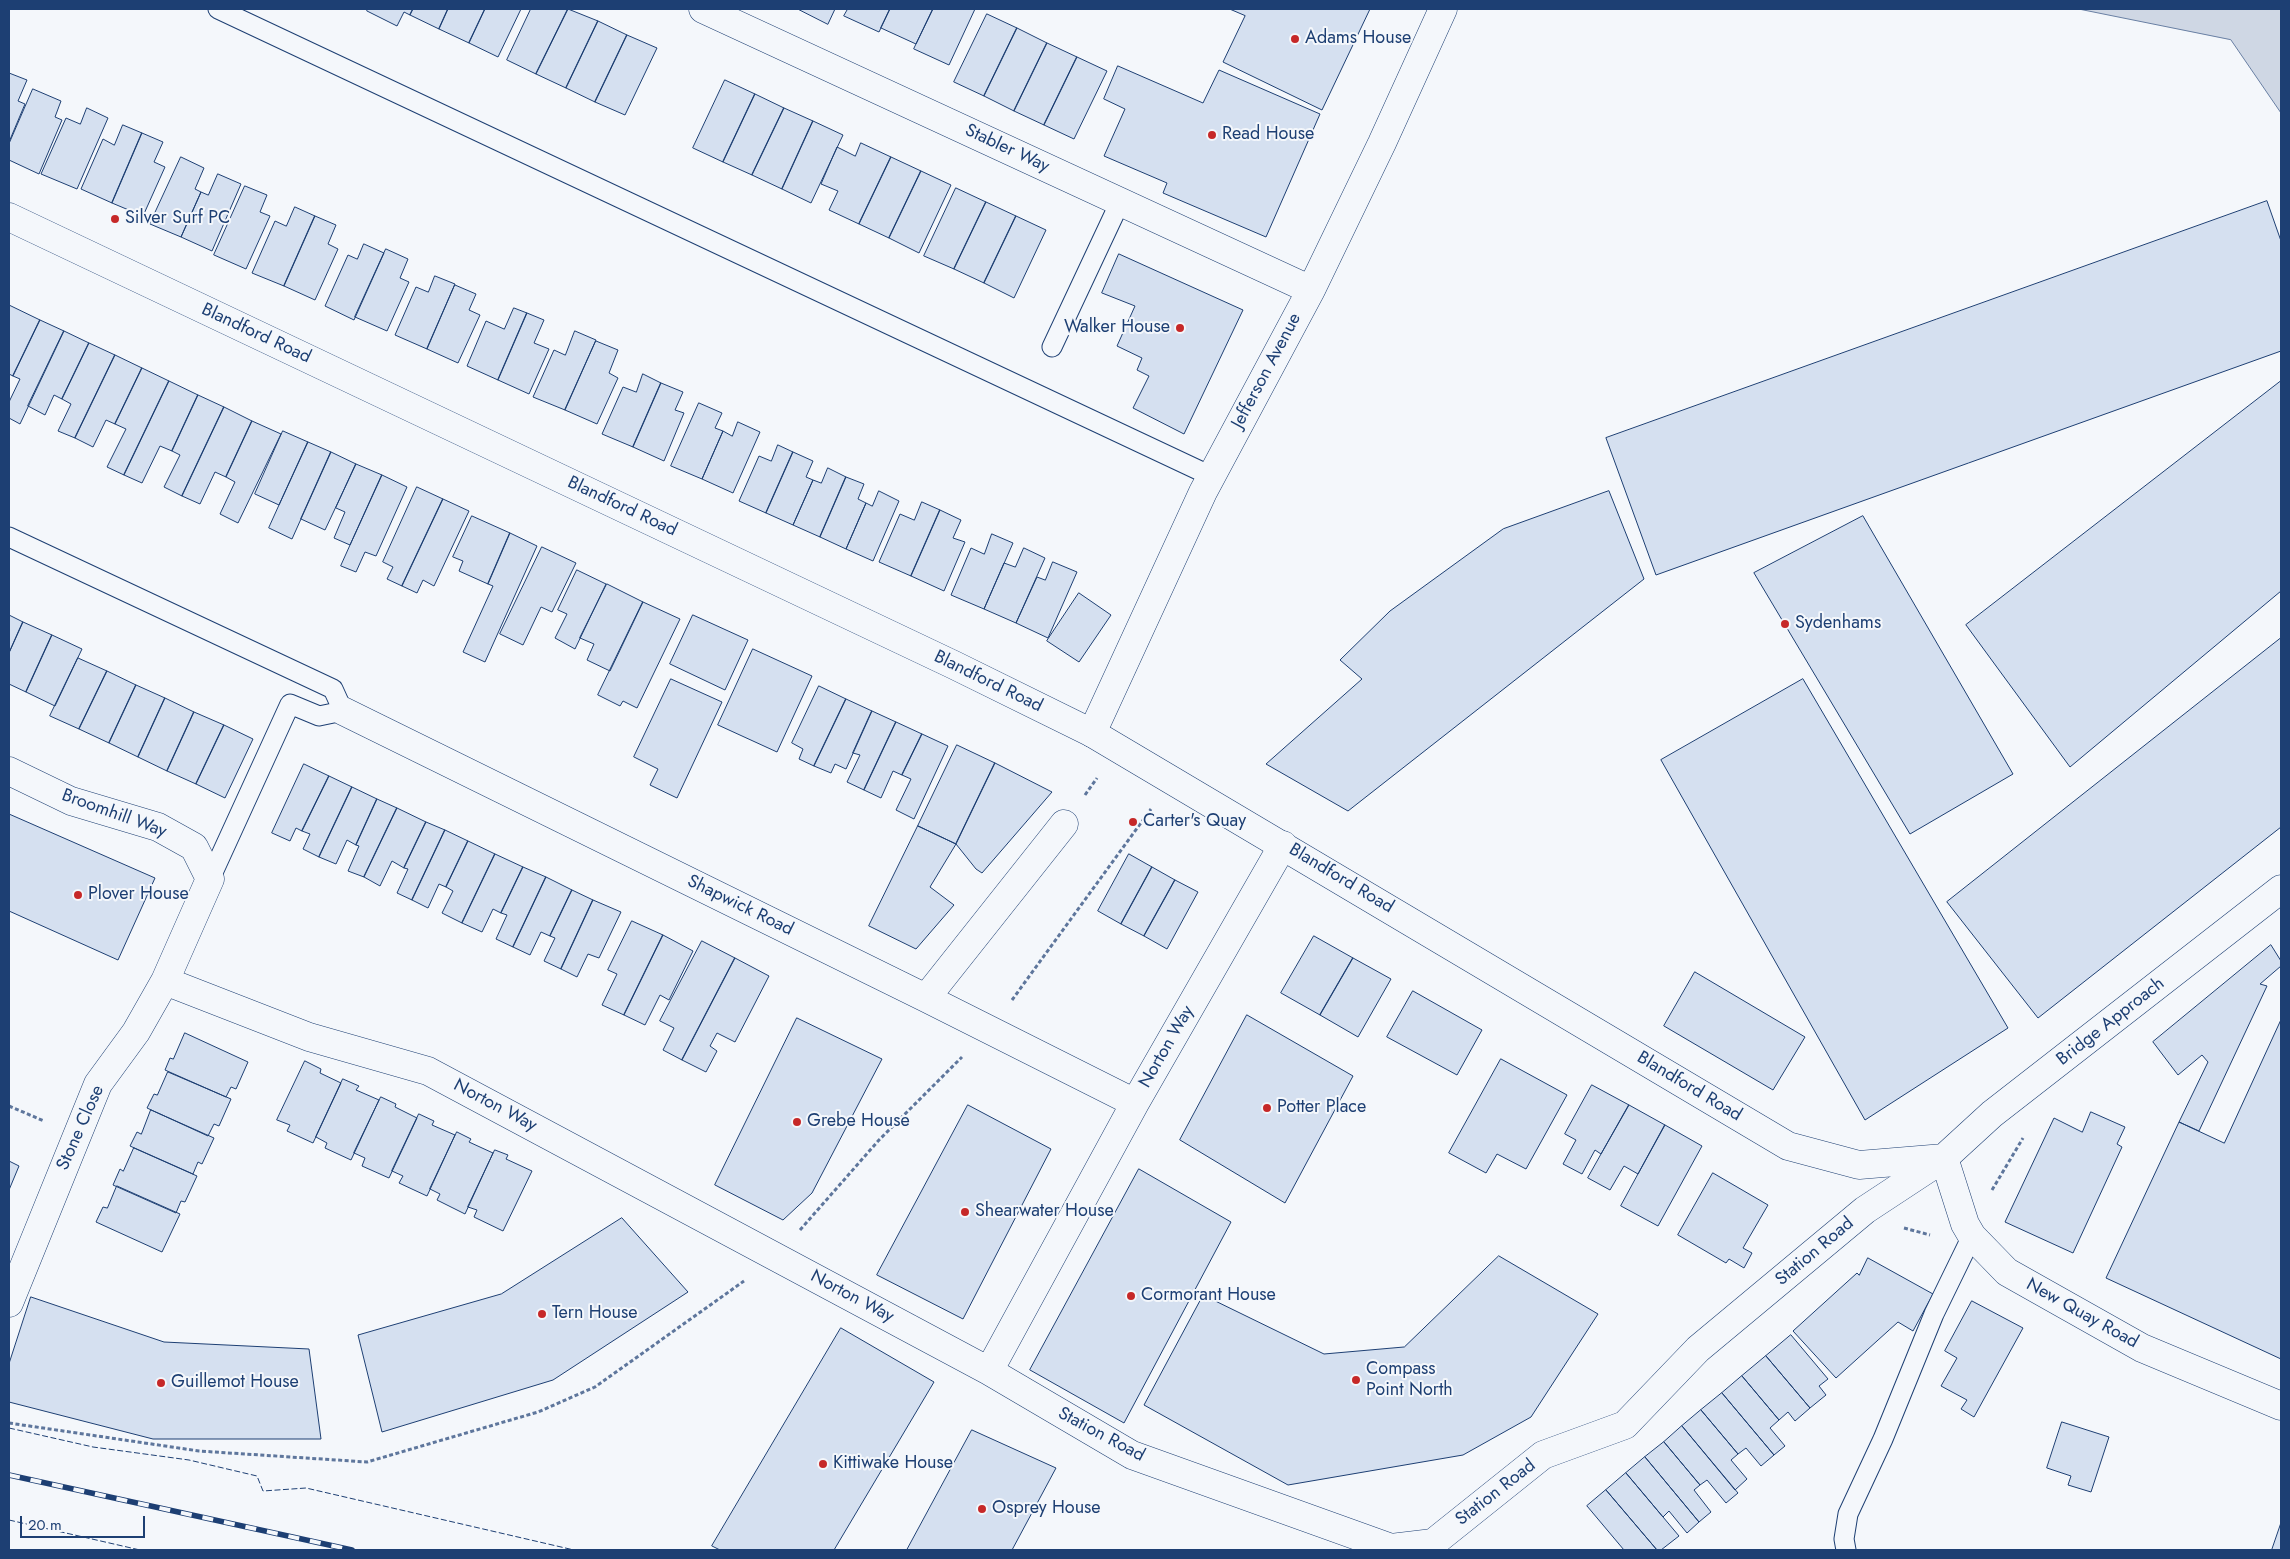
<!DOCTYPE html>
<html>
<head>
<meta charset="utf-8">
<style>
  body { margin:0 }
  #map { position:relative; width:2290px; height:1559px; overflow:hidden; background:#f4f7fb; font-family:Jost,sans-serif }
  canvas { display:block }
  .frame { position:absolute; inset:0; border:10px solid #1d3f73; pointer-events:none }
  .scale { position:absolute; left:20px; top:1516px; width:125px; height:22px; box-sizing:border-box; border:2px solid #1d3f73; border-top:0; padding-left:6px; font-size:15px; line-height:18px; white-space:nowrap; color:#1d3f73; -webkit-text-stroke:4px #f4f7fb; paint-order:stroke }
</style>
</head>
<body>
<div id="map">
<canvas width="2290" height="1559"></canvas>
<div class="frame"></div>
<div class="scale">20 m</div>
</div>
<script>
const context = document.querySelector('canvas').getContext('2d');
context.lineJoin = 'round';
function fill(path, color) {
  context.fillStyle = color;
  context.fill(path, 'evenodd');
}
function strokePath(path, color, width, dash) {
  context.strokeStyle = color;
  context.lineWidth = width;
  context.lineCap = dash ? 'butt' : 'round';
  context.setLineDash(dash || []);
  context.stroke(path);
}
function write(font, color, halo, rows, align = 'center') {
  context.font = font + ' Jost,sans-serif';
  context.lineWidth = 4;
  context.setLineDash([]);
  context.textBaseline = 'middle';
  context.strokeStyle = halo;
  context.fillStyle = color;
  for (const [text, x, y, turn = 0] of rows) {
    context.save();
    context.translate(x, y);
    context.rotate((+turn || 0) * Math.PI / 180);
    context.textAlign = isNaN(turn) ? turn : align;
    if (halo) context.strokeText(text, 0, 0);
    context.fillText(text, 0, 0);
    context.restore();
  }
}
const water = new Path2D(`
  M2079 9H2281V113L2231 40Z`);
fill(water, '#cfd7e4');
strokePath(water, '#687fa3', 1);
const building = new Path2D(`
  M368 9H413L410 15 404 12 397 26 367 11Z
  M413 9H448L439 29 410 15Z
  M448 9H485L469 43 439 29Z
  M485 9H521L498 57 469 43Z
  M531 9H568L536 74 507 60Z
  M568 9 598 21 566 88 536 74Z
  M798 9H835L828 24Z
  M848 9H890L879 32 844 16Z
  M890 9H933L916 44 881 28Z
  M933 9H975L949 65 914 49Z
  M1230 9H1370L1322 110 1223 62 1245 16Z
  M987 14 1017 28 984 96 954 82Z
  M598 21 627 35 595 102 566 88Z
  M1017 28 1047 43 1014 111 984 96Z
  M627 35 657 48 625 115 595 102Z
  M1047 43 1077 57 1044 125 1014 111Z
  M1077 57 1107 71 1074 139 1044 125Z
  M1118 66 1203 103 1219 70 1320 114 1266 237 1163 193 1167 183 1104 156 1125 109 1104 99Z
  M9 73 27 80 18 101 25 104 9 142Z
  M725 80 755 94 723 162 693 148Z
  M33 89 61 101 55 117 62 120 39 174 9 160V144Z
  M755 94 784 108 752 175 723 162Z
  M87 108 108 118 77 189 41 174 66 118 80 124Z
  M784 108 813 121 782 189 752 175Z
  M813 121 843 135 811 203 782 189Z
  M123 125 142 133 112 203 81 189 103 139 114 145Z
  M142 133 163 142 154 162 165 167 143 216 112 203Z
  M861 143 891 157 859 224 829 210 838 191 821 184 837 147 855 156Z
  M181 157 204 168 195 189 201 192 181 237 150 224Z
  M891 157 921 171 889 238 859 224Z
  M921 171 951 185 919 253 889 238Z
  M218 174 241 184 212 251 181 237 201 192 208 195Z
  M245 186 267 195 260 212 270 216 246 269 214 255Z
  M956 188 986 202 954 269 924 256Z
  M2267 201 2281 241V351L1656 575 1606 438Z
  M986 202 1016 216 984 283 954 269Z
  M295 207 315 216 284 286 252 273 275 221 286 226Z
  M315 216 336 225 328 244 338 249 315 300 284 286Z
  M1016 216 1046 230 1014 298 984 283Z
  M364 244 384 253 354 320 325 306 348 255 357 259Z
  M386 249 408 259 400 278 409 282 387 331 355 317Z
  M1119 254 1243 310 1184 434 1133 408 1149 376 1137 370 1142 358 1117 346 1135 306 1102 293Z
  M435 276 455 284 427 349 395 335 416 287 428 292Z
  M455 285 476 294 469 310 480 315 458 363 427 349Z
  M9 305 40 320 13 376 9 374Z
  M514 308 527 313 498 380 467 366 486 321 504 329Z
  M527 313 544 320 534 343 549 349 529 394 498 380Z
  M40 320 64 331 20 424 9 418V402L20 379 13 376Z
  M64 331 89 343 62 399 54 395 45 415 28 406Z
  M575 331 596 340 565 410 533 397 554 350 565 355Z
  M596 341 618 350 609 373 618 378 597 424 565 410Z
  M89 343 115 355 75 438 58 431 71 404 62 399Z
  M115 355 142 368 115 424 106 420 93 447 75 438Z
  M142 368 169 381 124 475 107 467 126 429 115 424Z
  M643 374 661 383 633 447 602 434 623 387 636 392Z
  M169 381 198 395 172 451 160 446 142 483 124 475Z
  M2281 381V591L2070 767 1966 625Z
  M661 383 683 392 675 410 684 413 664 461 633 447Z
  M198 395 224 407 182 496 164 487 180 455 172 451Z
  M699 403 722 413 715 428 723 431 702 479 671 466Z
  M224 407 252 421 226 477 215 472 200 504 182 496Z
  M252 421 281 434 238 523 220 514 235 482 226 477Z
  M738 422 760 432 733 493 702 479 723 431 732 436Z
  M283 431 308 442 279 505 255 494Z
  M308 442 331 452 292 539 269 528Z
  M778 445 793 452 766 513 739 501 759 456 771 461Z
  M331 452 356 464 325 530 301 519Z
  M793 452 813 461 806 477 813 480 793 525 766 513Z
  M356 464 382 475 350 545 334 538 345 512 336 508Z
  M828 468 846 477 820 537 793 525 813 480 821 483Z
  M382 475 407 487 376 556 365 552 356 572 341 566Z
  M846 477 864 484 858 499 866 503 846 549 820 537Z
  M417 487 443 499 402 586 387 579 393 567 383 562Z
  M879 491 899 501 873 561 846 549 866 503 872 506Z
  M1609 491 1644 579 1348 811 1266 764 1362 679 1340 660 1390 611 1503 529Z
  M443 499 469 511 434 586 423 580 417 593 402 586Z
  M922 502 940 510 911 576 879 562 900 514 914 520Z
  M940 510 961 520 953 538 965 542 944 591 911 576Z
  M472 516 510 533 488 584 459 571 463 561 453 557Z
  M1863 516 2013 774 1910 834 1754 573Z
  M510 533 537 546 485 662 463 652 493 586 488 584Z
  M992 534 1013 543 984 609 951 595 971 548 984 554Z
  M542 547 576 563 552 612 541 607 523 645 500 634Z
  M1024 548 1045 558 1016 623 984 609 1004 563 1015 567Z
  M1053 562 1077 572 1048 638 1016 623 1037 577 1045 580Z
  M577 570 606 584 575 649 555 638 567 614 558 610Z
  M607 584 643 602 610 671 587 660 594 644 580 638Z
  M1079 593 1111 615 1079 662 1047 641Z
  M643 602 680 619 637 708 623 701 620 706 598 695Z
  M9 615 23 622 9 653Z
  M693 615 748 640 725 690 670 664Z
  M23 622 52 635 26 692 9 684V653Z
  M52 635 82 649 55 706 26 692Z
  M2281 638V827L2038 1018 1947 902Z
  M753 649 812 676 777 752 718 725Z
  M78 658 107 671 79 729 50 716Z
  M107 671 136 685 109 743 79 729Z
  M671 679 722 702 677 798 650 785 658 769 634 757Z
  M1803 679 2008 1028 1865 1120 1661 760Z
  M136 685 165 698 138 757 109 743Z
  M819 686 846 699 814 766 799 759 803 749 792 743Z
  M165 698 194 712 167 771 138 757Z
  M846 699 872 711 846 769 835 764 831 773 814 766Z
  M872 711 896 722 864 790 847 782 860 755 853 753Z
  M194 712 224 725 196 784 167 771Z
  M896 722 922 734 902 775 893 771 881 798 864 790Z
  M224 725 253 739 225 798 196 784Z
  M922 734 948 746 914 819 896 810 911 779 902 775Z
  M957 745 995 763 956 844 918 826Z
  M995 763 1052 792 982 873 976 869 956 844Z
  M304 764 329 776 302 831 296 828 290 841 272 833Z
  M329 776 352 787 319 857 303 849 310 834 302 831Z
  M352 787 377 799 356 845 347 840 336 864 319 857Z
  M377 799 397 808 364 877 348 871 359 846 356 845Z
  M397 808 426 822 404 868 392 861 380 886 364 877Z
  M9 814 155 878 118 960 9 911Z
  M426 822 445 830 412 900 397 893 408 869 404 868Z
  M918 826 956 844 930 887 954 905 916 949 869 926Z
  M445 830 468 841 446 887 439 884 428 908 412 900Z
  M468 841 495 854 462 923 442 913 453 891 446 887Z
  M495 854 523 867 501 913 493 909 482 932 462 923Z
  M1129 854 1152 867 1121 924 1098 911Z
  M523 867 546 877 513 947 496 939 507 915 501 913Z
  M1152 867 1175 880 1144 936 1121 924Z
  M546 877 572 890 550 936 541 932 530 955 513 947Z
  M1175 880 1198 892 1167 949 1144 936Z
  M572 890 593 900 561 969 544 961 555 938 550 936Z
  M593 900 621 912 599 958 588 954 577 977 561 969Z
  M632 921 663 935 624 1015 602 1005 617 974 608 970Z
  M663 935 693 951 669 1000 660 995 645 1025 624 1015Z
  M1314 936 1353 958 1320 1015 1281 993Z
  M702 941 735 958 682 1060 663 1050 674 1028 660 1021Z
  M2271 945 2281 961V966L2260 984 2267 986 2199 1131 2179 1122 2208 1062 2202 1055 2178 1075 2153 1042Z
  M735 958 769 976 735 1042 717 1033 710 1046 717 1051 706 1072 682 1060Z
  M1353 958 1391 979 1358 1037 1320 1015Z
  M1695 972 1805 1037 1773 1090 1664 1026Z
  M1413 991 1482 1030 1457 1075 1387 1037Z
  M1247 1015 1353 1076 1285 1203 1180 1140Z
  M797 1018 882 1059 812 1193 783 1220 715 1185Z
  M2281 1020V1359L2106 1278 2179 1122 2224 1143Z
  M185 1033 248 1062 236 1089 231 1087 226 1097 165 1070 170 1058 173 1059Z
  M1501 1059 1567 1095 1526 1169 1497 1154 1486 1173 1449 1153Z
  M305 1061 321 1069 320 1073 341 1083 313 1143 287 1131 290 1125 277 1120Z
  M168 1072 231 1099 219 1126 214 1124 208 1136 147 1108 154 1094 157 1095Z
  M343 1079 359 1086 356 1090 379 1100 351 1160 325 1148 327 1143 316 1137Z
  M1592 1085 1629 1105 1601 1154 1595 1150 1582 1174 1563 1164 1576 1140 1565 1134Z
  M381 1097 396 1104 395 1107 417 1118 389 1178 362 1166 365 1158 354 1153Z
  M968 1105 1051 1149 963 1319 877 1275Z
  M1629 1105 1665 1125 1638 1174 1624 1166 1610 1190 1588 1178Z
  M151 1110 214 1138 202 1164 198 1162 193 1174 130 1146 137 1132 141 1134Z
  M2091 1112 2125 1127 2117 1144 2122 1147 2073 1253 2005 1222 2054 1118 2082 1132Z
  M419 1114 434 1121 432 1125 455 1135 427 1196 399 1183 403 1176 392 1171Z
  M1665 1125 1702 1146 1658 1226 1621 1206Z
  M457 1132 471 1139 469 1142 493 1153 465 1214 437 1200 440 1194 430 1189Z
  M134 1148 197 1176 185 1202 181 1201 176 1213 113 1185 120 1169 123 1171Z
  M495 1150 508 1155 506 1159 532 1171 503 1231 474 1217 477 1210 468 1207Z
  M9 1161 19 1166 9 1190Z
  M1139 1169 1231 1222 1124 1423 1030 1370Z
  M1713 1173 1768 1205 1743 1248 1752 1253 1744 1268 1729 1259 1726 1263 1678 1235Z
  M117 1186 180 1214 162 1252 96 1222 103 1207 107 1208Z
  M622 1218 688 1292 553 1380 382 1432 358 1335 501 1294Z
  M1499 1256 1598 1314 1531 1417 1463 1455 1288 1485 1144 1405 1203 1295 1324 1354 1404 1347Z
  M1868 1258 1933 1294 1913 1331 1898 1322 1836 1378 1793 1331 1857 1273 1859 1275Z
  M31 1297 164 1342 309 1349 321 1439H153L9 1402V1364Z
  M1972 1301 2023 1328 1974 1417 1961 1409 1967 1400 1941 1386 1957 1358 1945 1351Z
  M841 1328 934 1382 834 1550H720L712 1546Z
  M1791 1335 1828 1379 1819 1386 1826 1395 1810 1408 1766 1356Z
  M1766 1356 1810 1408 1795 1421 1788 1412 1779 1420 1742 1376Z
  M1742 1376 1779 1420 1770 1428 1785 1446 1774 1455 1722 1393Z
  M1722 1393 1774 1455 1761 1466 1746 1448 1738 1454 1701 1410Z
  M1701 1410 1738 1454 1731 1460 1747 1479 1735 1490 1682 1426Z
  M2062 1422 2109 1437 2091 1492 2068 1485 2071 1476 2047 1468Z
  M1682 1426 1738 1493 1726 1503 1707 1480 1700 1485 1664 1442Z
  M972 1430 1056 1468 1012 1550H907Z
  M1664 1442 1700 1485 1694 1490 1711 1512 1699 1522 1645 1457Z
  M1645 1457 1699 1522 1687 1533 1669 1511 1663 1517 1626 1473Z
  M1626 1473 1679 1536 1661 1550H1657L1606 1490Z
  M1606 1490 1657 1550H1624L1587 1506Z
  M2281 1523V1550H2272Z`);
fill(building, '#d5e0f0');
strokePath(building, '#1d3f73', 1);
const lane = new Path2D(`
  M218 9C550 162 879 323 1211 476
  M1052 347 1120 202
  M9 537 333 689 343 711 319 716 290 704 210 879
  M1846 1550 1844 1539 1848 1514 1883 1439 1934 1314 1972 1236`);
const street = new Path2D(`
  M703 9 1311 290
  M343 711 926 998 1135 1103
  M1092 733 1203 492 1311 290 1382 143 1443 9
  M9 771 71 801 158 827 194 847 210 879 165 981 136 1032 98 1084 9 1303
  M165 981 309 1037 428 1071 989 1371 1132 1455 1391 1548 1433 1543 1543 1455 1625 1425 1698 1349 1865 1210 1944 1158 1965 1224 1972 1236 2007 1272 2142 1348 2281 1406
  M926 998 1064 824
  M989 1371 1135 1103 1283 845`);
const highway = new Path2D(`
  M9 217 954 665 1092 733 1788 1146 1859 1165 1944 1158 1992 1114 2281 889`);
strokePath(lane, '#1d3f73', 21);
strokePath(street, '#1d3f73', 29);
strokePath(highway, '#1d3f73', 29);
strokePath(new Path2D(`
  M1085 795 1097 778
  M1012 1000 1151 809
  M9 1106 44 1121
  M1992 1190 2023 1138
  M1904 1228 1930 1235
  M800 1230 879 1140 962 1057
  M9 1423 199 1451 367 1462 538 1412 595 1387 744 1281`), '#5e769c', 3, [4, 2.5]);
strokePath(lane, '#f4f7fb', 19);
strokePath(street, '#f4f7fb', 28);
strokePath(highway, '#f4f7fb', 28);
const rail = new Path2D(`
  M9 1475 352 1550`);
strokePath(rail, '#1d3f73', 5.5);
strokePath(rail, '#f4f7fb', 4, [11]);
strokePath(new Path2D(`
  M9 1428 93 1447 189 1460 257 1476 263 1491 306 1488 574 1550
  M9 1520 140 1550`), '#1d3f73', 1, [6, 2.5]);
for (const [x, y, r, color] of [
  [1295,39,5,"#c62828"],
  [1212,135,5,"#c62828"],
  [115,219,5,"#c62828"],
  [1180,328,5,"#c62828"],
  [1785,624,5,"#c62828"],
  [1133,822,5,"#c62828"],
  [78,895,5,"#c62828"],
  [1267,1108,5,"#c62828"],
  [797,1122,5,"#c62828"],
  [965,1212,5,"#c62828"],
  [1131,1296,5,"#c62828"],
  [542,1314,5,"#c62828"],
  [1356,1380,5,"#c62828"],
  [161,1383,5,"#c62828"],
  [823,1464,5,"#c62828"],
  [982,1509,5,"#c62828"]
]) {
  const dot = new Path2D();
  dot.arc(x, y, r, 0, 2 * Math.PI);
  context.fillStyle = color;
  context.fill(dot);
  strokePath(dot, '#f4f7fb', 2);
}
write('18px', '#1d3f73', '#f4f7fb', [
  ["Adams House",1305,39],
  ["Read House",1222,135],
  ["Silver Surf PC",125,219],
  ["Walker House",1170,328,"right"],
  ["Sydenhams",1795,624],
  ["Carter's Quay",1143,822],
  ["Plover House",88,895],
  ["Potter Place",1277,1108],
  ["Grebe House",807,1122],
  ["Shearwater House",975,1212],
  ["Cormorant House",1141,1296],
  ["Tern House",552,1314],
  ["Compass",1366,1370],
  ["Point North",1366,1391],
  ["Guillemot House",171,1383],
  ["Kittiwake House",833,1464],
  ["Osprey House",992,1509]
], 'left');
write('18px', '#1d3f73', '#f4f7fb', [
  ["Stabler Way",1007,149,25],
  ["Blandford Road",256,334,25],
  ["Jefferson Avenue",1267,371,-62],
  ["Blandford Road",622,507,25],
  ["Blandford Road",988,682,26],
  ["Broomhill Way",114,814,20],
  ["Blandford Road",1341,879,31],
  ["Shapwick Road",740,906,26],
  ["Bridge Approach",2111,1022,-38],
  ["Norton Way",1167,1047,-60],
  ["Blandford Road",1689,1087,31],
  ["Norton Way",495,1106,28],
  ["Stone Close",81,1128,-66],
  ["Station Road",1815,1252,-40],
  ["Norton Way",852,1297,28],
  ["New Quay Road",2082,1314,29],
  ["Station Road",1101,1435,28],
  ["Station Road",1496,1493,-38]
]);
</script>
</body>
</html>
